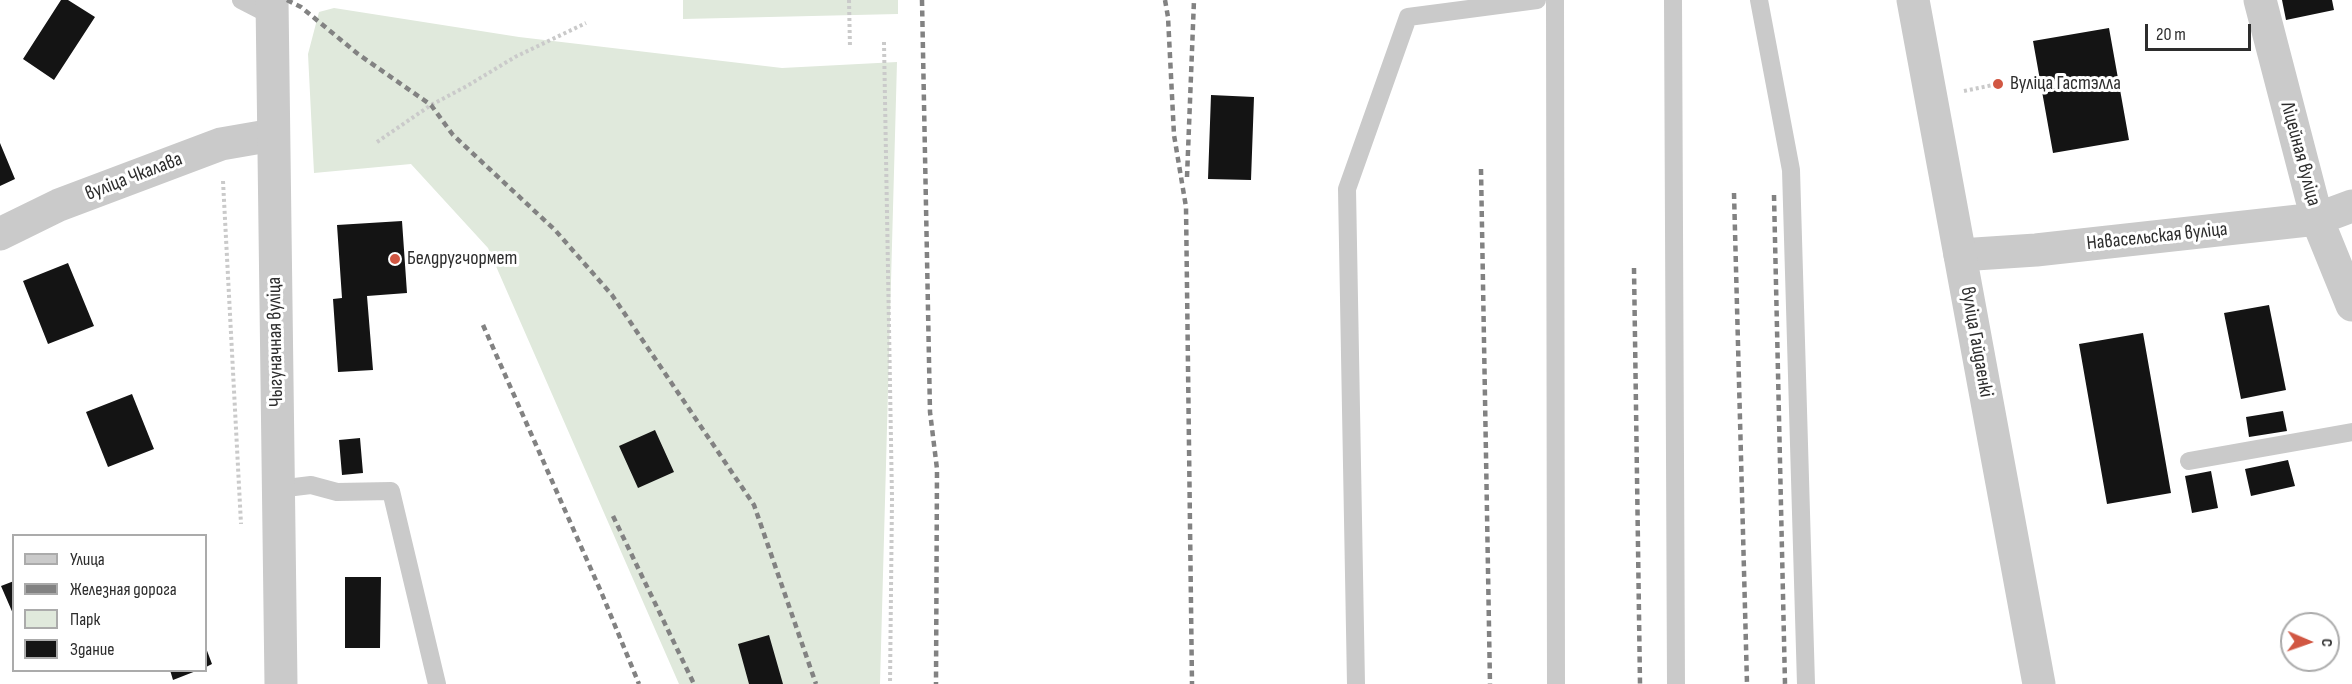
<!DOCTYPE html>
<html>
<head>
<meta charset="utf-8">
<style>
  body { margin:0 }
  #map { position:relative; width:2352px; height:684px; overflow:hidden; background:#fff; font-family:"Sofia Sans Condensed",sans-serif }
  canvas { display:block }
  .legend { position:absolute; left:12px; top:534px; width:195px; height:138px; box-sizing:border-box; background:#fff; border:2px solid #ababab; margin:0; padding:8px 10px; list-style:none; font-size:18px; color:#2d2d2d }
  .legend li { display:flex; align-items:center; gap:12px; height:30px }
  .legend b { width:30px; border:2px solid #ababab }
  .north { position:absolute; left:2280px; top:612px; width:60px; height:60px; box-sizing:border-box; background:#fff; border:2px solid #ababab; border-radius:50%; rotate:92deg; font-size:16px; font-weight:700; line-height:24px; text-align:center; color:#2d2d2d }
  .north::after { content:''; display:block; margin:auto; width:21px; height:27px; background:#d15743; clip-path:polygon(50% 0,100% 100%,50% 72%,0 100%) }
  .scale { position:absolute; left:2145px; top:24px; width:106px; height:27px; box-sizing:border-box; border:3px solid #2d2d2d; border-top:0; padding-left:8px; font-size:18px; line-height:21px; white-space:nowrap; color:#2d2d2d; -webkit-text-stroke:4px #fff; paint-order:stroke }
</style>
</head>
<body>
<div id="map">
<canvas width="2352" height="684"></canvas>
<ul class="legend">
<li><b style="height:8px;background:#cacaca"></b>Улица</li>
<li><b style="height:8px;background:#828282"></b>Железная дорога</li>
<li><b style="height:16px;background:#e0e9dc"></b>Парк</li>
<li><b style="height:16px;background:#141414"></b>Здание</li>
</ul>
<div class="north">С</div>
<div class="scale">20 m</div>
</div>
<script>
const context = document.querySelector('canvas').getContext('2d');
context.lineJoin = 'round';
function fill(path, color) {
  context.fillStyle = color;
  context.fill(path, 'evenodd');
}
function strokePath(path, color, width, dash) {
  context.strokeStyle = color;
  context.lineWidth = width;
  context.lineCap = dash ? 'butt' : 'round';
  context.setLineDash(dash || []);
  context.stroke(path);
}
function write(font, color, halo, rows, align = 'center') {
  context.font = font + ' "Sofia Sans Condensed",sans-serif';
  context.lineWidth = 6;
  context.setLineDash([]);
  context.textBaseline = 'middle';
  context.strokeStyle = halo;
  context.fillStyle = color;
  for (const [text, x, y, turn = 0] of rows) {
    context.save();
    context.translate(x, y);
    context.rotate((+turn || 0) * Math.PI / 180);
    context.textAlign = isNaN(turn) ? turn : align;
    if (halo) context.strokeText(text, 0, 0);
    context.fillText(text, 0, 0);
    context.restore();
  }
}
fill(new Path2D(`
  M683 0H898V14L683 19Z
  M334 8 519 37 782 68 897 62 880 684H679L488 248 411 164 314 173 308 54 319 12Z`), '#e0e9dc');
fill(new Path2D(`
  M61 0H68L95 17 54 80 23 59Z
  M2282 0H2332L2334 10 2286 20Z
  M2109 28 2129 140 2053 153 2033 41Z
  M1211 95 1254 97 1251 180 1208 179Z
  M0 143 15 179 0 186Z
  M402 221 407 293 367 296 373 370 338 372 333 299 342 298 337 225Z
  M68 263 94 326 48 344 23 281Z
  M2269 305 2286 390 2241 399 2224 313Z
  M2143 333 2171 493 2107 504 2079 344Z
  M132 394 154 449 108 467 86 412Z
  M2283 411 2287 431 2249 437 2246 417Z
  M655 430 674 472 638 488 619 446Z
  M360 438 363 473 342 475 339 440Z
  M2288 460 2295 486 2251 496 2245 469Z
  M2211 471 2218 508 2192 513 2185 476Z
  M345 577H381L380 648H345Z
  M14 581V616L1 586Z
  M769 635 783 684H749L738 644Z
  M206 648 212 664 206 667Z
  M170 670H196V671L173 680Z`), '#141414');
strokePath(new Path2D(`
  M849 0 850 48
  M884 42 892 498 890 684
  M1964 91 1998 84
  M377 142 431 105 467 86 515 57 586 23
  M223 181 241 524`), '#cacaca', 4, [3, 3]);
strokePath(new Path2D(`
  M241 0 272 16
  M1555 0 1556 684
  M1673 0 1676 684
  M1759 0 1791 170 1806 684
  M2189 461 2352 432
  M278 489 311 485 337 492 391 491 437 684
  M1356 684 1347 189 1408 17 1537 0`), '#cacaca', 18);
strokePath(new Path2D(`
  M2260 0 2317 219 2352 305
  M0 234 59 205 221 144 273 135
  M1960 255 2036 250 2317 219 2352 206`), '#cacaca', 33);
strokePath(new Path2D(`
  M272 0 281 684
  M1913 0 2039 684`), '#cacaca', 33);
strokePath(new Path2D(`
  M287 0 301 7 358 54 431 105 453 135 555 230 612 295 754 505 816 684
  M922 0 930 412 937 469 936 684
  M1165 0 1168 17 1174 135 1186 207 1192 684
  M1481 169 1490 684
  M1187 177 1194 0
  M1734 193 1747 684
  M1774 195 1785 684
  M1634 268 1640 684
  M483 325 602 594 639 684
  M613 516 694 684`), '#828282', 4.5, [6, 4.5]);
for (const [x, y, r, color] of [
  [1998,84,6,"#d15743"],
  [395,259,6,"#d15743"]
]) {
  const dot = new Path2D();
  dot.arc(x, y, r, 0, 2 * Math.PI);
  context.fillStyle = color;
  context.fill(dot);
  strokePath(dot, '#fff', 2);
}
write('20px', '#2d2d2d', '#fff', [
  ["Вуліца Гастэлла",2010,84],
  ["Белдругчормет",407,259]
], 'left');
write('20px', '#2d2d2d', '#fff', [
  ["Ліцейная вуліца",2300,154,75],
  ["вуліца Чкалава",134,177,-21],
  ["Навасельская вуліца",2157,237,-6],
  ["Чыгуначная вуліца",276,342,-91],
  ["вуліца Гайдаенкі",1976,342,80]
]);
</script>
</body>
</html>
